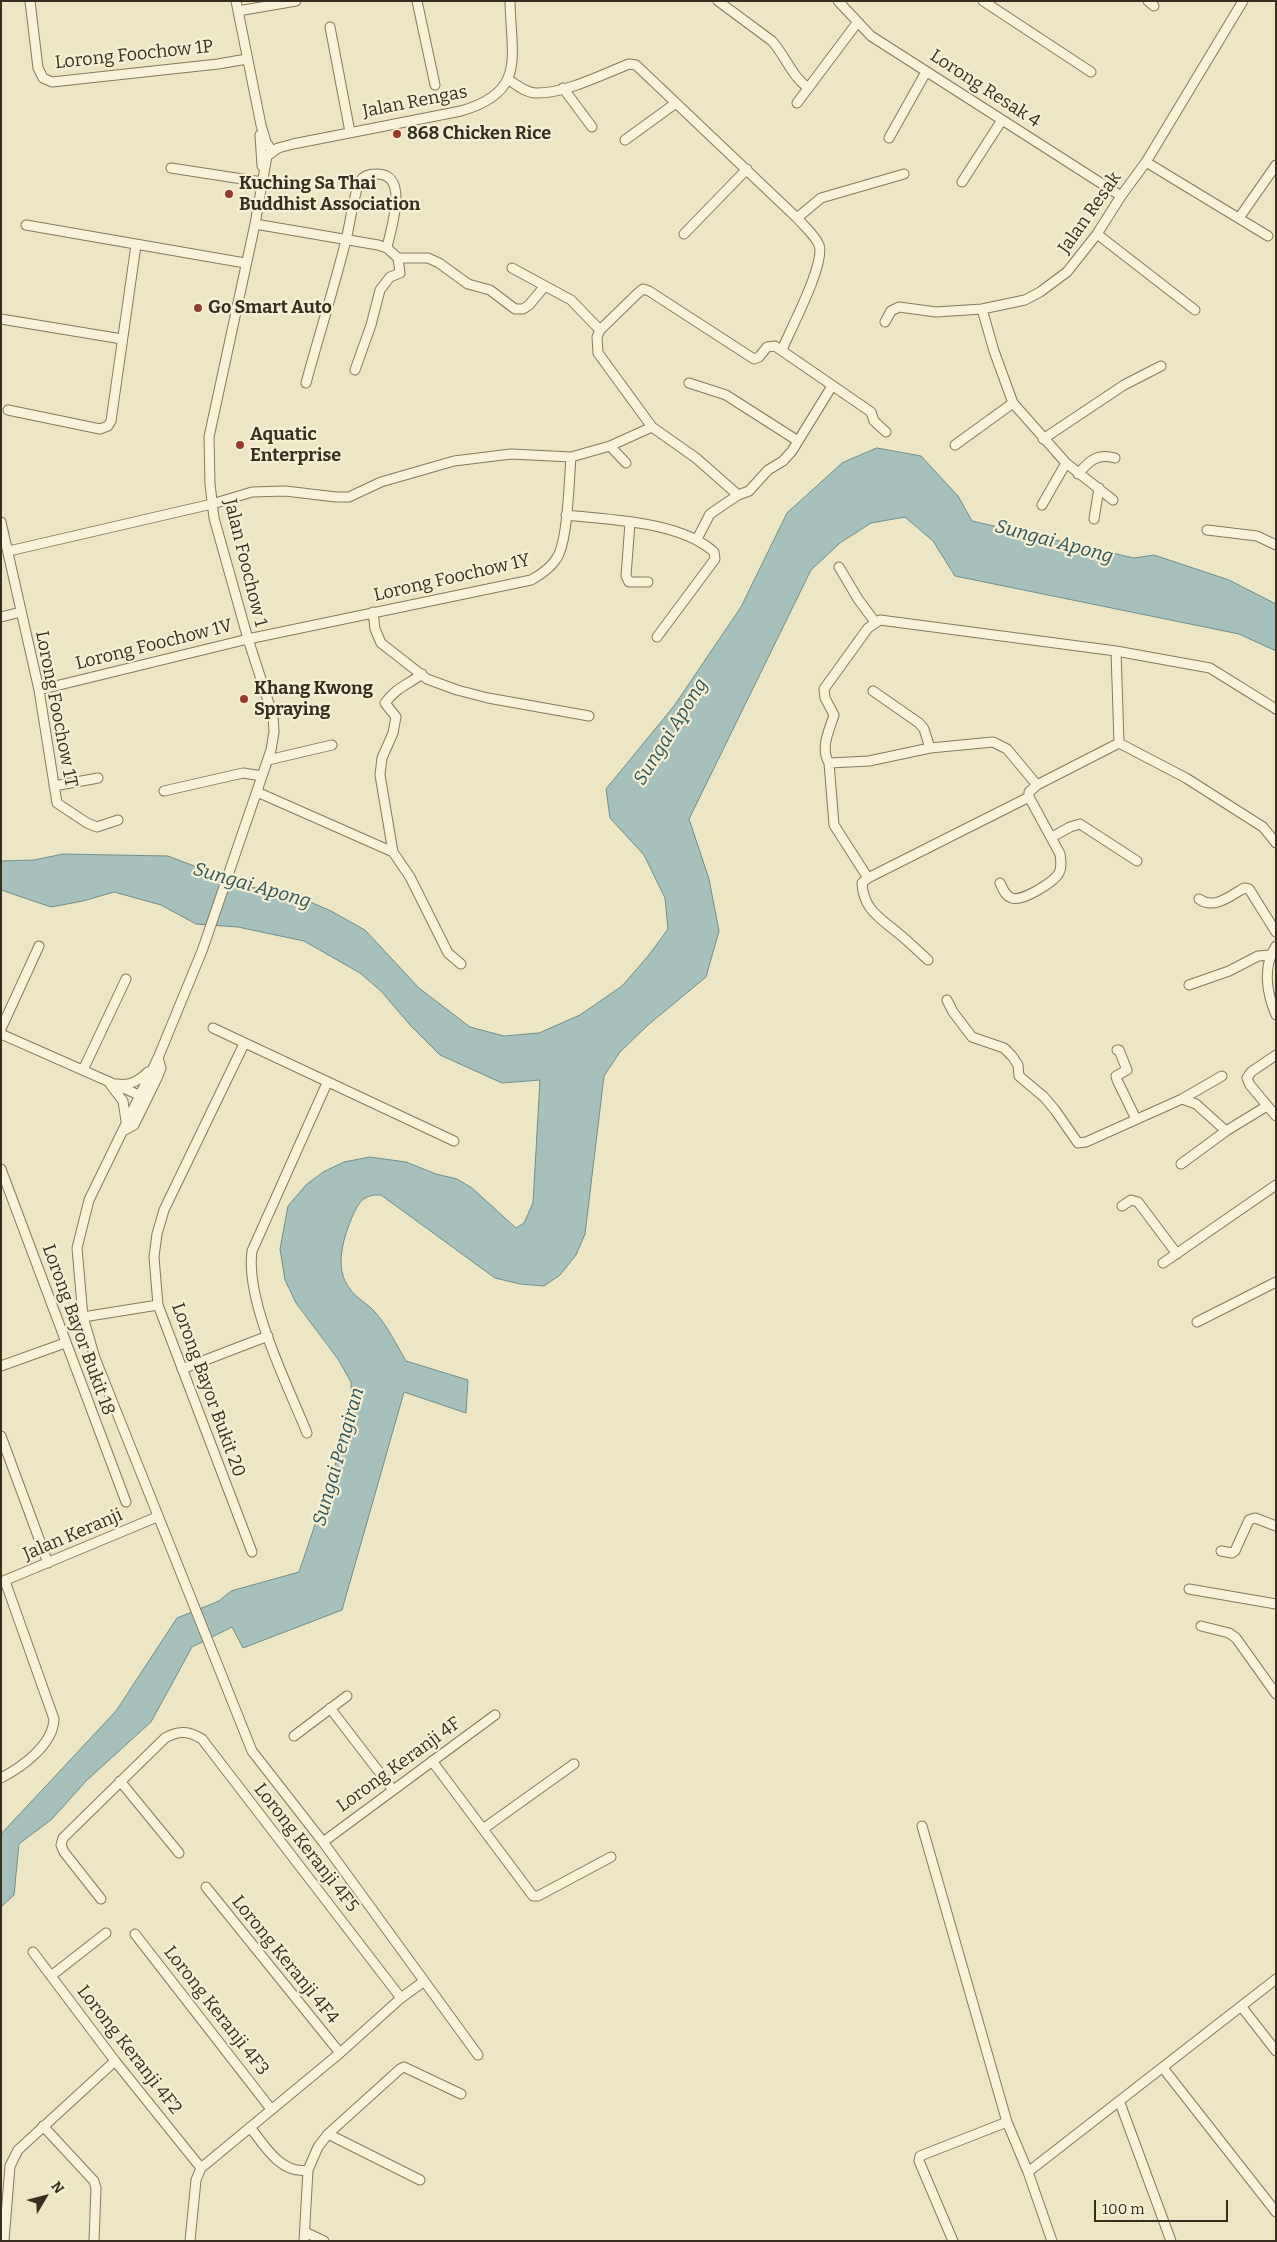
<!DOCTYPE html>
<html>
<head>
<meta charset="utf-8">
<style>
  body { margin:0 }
  #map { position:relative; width:1277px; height:2242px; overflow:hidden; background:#ede6c4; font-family:Bitter,serif }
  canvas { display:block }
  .frame { position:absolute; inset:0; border:2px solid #382e1f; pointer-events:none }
  .north { position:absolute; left:20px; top:2172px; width:50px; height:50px; -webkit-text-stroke:4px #f5efd4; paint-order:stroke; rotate:53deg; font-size:14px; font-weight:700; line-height:20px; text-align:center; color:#382e1f }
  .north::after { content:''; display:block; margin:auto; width:18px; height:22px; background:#382e1f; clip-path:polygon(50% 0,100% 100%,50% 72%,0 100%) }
  .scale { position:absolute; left:1094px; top:2200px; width:134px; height:22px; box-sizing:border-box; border:2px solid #382e1f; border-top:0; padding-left:6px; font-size:15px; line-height:18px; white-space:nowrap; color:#382e1f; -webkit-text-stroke:4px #f5efd4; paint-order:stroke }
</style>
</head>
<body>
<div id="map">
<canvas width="1277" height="2242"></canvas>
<div class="frame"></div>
<div class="north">N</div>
<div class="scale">100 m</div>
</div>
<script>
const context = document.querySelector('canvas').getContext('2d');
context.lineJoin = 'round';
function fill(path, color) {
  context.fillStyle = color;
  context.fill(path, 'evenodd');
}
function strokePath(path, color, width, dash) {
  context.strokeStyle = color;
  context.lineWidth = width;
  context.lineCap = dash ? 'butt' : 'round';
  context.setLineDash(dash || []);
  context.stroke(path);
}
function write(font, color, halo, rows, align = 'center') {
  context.font = font + ' Bitter,serif';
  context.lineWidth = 4.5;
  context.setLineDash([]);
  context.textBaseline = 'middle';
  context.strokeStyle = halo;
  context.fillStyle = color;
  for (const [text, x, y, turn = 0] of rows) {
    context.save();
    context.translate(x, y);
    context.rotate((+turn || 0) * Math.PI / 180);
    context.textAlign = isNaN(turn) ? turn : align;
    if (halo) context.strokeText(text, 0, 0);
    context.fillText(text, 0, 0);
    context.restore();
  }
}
const water = new Path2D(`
  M877 448 921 456 958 496 972 521 1134 558 1154 555 1229 580 1276 604V651L1239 634 955 576 933 541 905 517 871 523 840 543 811 570 689 819 709 879 719 931 706 977 648 1025 620 1052 604 1076 585 1234 576 1255 560 1275 544 1286 520 1284 495 1278 381 1195C365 1194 359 1201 353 1215 344 1236 333 1268 350 1289 356 1298 368 1304 375 1312 388 1327 396 1344 406 1361L468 1380 466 1413 404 1392 342 1610 243 1648 232 1627 192 1647 151 1722 86 1781 52 1819 19 1844 14 1895 1 1907V1834L116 1711 177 1618 219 1601 231 1591 299 1572 352 1415 351 1382 338 1359 296 1303 285 1280 280 1249 288 1206 306 1185 323 1172 344 1162 370 1157 406 1162 436 1174 457 1179 472 1188 516 1228 524 1223 533 1203 540 1080 502 1083 440 1055 410 1025 381 991 360 973 304 941 238 927 196 924 161 905 114 892 83 901 51 907 1 890V861L34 860 63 854 168 856 249 887 290 893 331 911 365 930 419 988 470 1027 504 1036 539 1033 580 1015 622 986 649 955 668 929 665 898 644 855 610 818 606 789 674 706 741 607 787 513 842 463Z`);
fill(water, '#a6c0bc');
strokePath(water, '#6d8e8a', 1);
const minor = new Path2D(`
  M30 1 38 68 43 78 52 82 218 64 247 59
  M236 1 261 125 266 142 272 151
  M417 1 435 85
  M718 1 772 41C786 57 791 75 808 88
  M838 1 871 36 1121 196
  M983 1 1091 72
  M1148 1 1154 6
  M238 11 296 1
  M330 27 350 132
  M509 80C517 85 526 93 536 93 564 94 603 74 629 64L636 65 797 218C804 226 815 235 819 245 826 263 790 330 782 350
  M563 88 592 127
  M797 103 857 23
  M260 135 262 166
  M889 138 926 72
  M625 140 676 103
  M1146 162 1268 236
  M171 168 262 182
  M962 182 1002 120
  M797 218 821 198 904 174
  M1239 218 1276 165
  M255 224 378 245 387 248 398 258H428L439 263 468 284 490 290 515 309H523L529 305 544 287
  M26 225 245 263
  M684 234 747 169
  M1097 234 1195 310
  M512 268 571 300 600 330 597 337 598 353 652 427
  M982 309 994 351 1013 403 1066 463 1113 500
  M1 319 122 339
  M885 322 891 311 899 307 936 312 982 309 1025 300 1040 292 1067 272 1097 234 1121 196 1146 162 1243 1
  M600 330 638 293 643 289 649 291 754 359 759 357 767 347 775 346 871 412 874 421 886 432
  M355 370 371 325 380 290 390 277 400 273 398 258
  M306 383C319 335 334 288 346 240 349 229 355 188 360 181 364 175 370 174 376 174 411 173 390 230 387 248
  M689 383 726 395 798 441
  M8 410 100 429 108 426 111 421 136 245
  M1043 439 1124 385 1161 366
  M955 445 1013 403
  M610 446 626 463
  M1078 474C1089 461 1097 453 1115 458
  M1042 505 1066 463
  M566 515C610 520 680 521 714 552L715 559 657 637
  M1094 519 1099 488
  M1 522 39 690 57 803 87 823 97 827 118 820
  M630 523 626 576 629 582H648
  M1207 530 1257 536 1276 545
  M697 539 710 514 738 495 749 491 768 470 783 461 792 451 832 386
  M9 551 212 504 252 492 285 491 336 497H349L381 482 454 461 511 454 571 457 610 446 652 427 696 458 738 495
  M839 567 858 599 875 622
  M373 612 375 629 381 643 427 679 457 690 488 698 589 716
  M1 617 21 612
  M1116 651 1119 743
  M422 674C406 686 397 687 385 703L396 717 393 733 382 758 380 775 393 852 410 877 448 953 461 964
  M39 690 248 639 531 580C542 574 554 565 559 554 568 533 569 482 571 457
  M873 691 919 723 924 729 930 748
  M1119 743 1186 778 1263 827 1276 843
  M268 760 332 745
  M829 763 869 761 930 748 993 742 1007 749 1037 785
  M54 786 98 778
  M164 791 243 773 262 776
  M257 792 393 852
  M1052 837 1070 827 1080 824 1137 861
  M868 878 834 825 829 763C820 748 829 731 834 715L825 698 824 689 868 628 880 620 1116 651 1210 668 1276 709
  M1000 883C1003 889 1005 896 1012 898 1022 902 1054 882 1059 873 1062 867 1061 861 1060 854L1029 797V792L1037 785 1119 743
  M1199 899C1214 910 1230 896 1244 888L1249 889 1276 932
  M1276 946C1262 967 1267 994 1276 1015
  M928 960C918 951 908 941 898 933 880 918 863 909 862 883L868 878 1029 797
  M1189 985 1229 971 1258 956 1270 955
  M947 1000 953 1012 972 1037 1004 1048 1012 1056 1018 1065 1019 1076 1044 1097 1055 1110 1078 1143 1086 1142 1182 1099 1222 1076
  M213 1028 454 1141
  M1 1029 39 946
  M1 1034 139 1095
  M244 1044 164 1210 157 1234 154 1257 158 1305 252 1552
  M1117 1050H1119L1127 1070 1116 1076 1117 1080 1136 1119
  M1276 1055 1251 1072 1247 1078 1250 1085 1276 1116
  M83 1070 126 979
  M110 1084 123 1101 126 1121
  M117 1084C130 1086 139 1081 148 1072
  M1182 1099 1196 1104 1226 1131
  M123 1131 134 1125 157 1078 161 1068 158 1058
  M1181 1164 1226 1131 1267 1106
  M1 1169 126 1502
  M1122 1206 1131 1200 1138 1202 1177 1254
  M1163 1263 1276 1185
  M83 1317 158 1305
  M1197 1322 1276 1282
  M1 1366 65 1343
  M182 1369 268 1336
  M307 1433C288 1386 245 1301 252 1251L327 1083
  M1 1436 48 1563
  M1221 1551 1232 1553 1235 1551 1249 1520 1255 1518 1276 1526
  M1 1582 157 1517
  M1189 1589 1276 1604
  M1201 1626 1229 1633 1236 1638 1276 1694
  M330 1708 393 1790
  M294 1736 347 1696
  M432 1761 533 1896H538L611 1857
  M1 1778C22 1767 53 1745 54 1719L5 1581
  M120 1781 179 1853
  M922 1826 1007 2122 1028 2172 1052 2241
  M483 1829 574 1764
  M323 1842 495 1715
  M206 1887 340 2053
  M101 1899 64 1852 61 1845 63 1838 165 1738C179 1730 189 1731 202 1739L401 1998
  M135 1934 271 2109
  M33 1952 115 2061 201 2168
  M51 1976 106 1933
  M1241 2006 1276 2051
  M478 2055 323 1842 252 1751 95 1358 83 1317 77 1248 89 1200 158 1058 202 951 271 750 274 732 273 716 248 639 214 518 210 484 209 437 255 224 267 156 278 148 293 144 461 111C527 92 511 57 510 1
  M1163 2068 1276 2212
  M1120 2103 1171 2241
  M43 2126 94 2181 96 2188 94 2241
  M250 2127C264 2145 281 2175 308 2170
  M328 2134 420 2180
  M1028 2172 1276 1979
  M305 2232 324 2241
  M4 2241 10 2166 18 2150 115 2061
  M190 2241 196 2180 201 2168 340 2053 401 1998 423 1982
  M304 2241 308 2170 318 2147 328 2134 400 2069 404 2067 461 2094
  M953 2241 919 2161 920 2156 1007 2122`);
strokePath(minor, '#87785b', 11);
strokePath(minor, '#f8f2d8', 9);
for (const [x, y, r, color] of [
  [397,134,5,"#95392d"],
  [229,194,5,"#95392d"],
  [198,308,5,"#95392d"],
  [240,445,5,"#95392d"],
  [244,699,5,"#95392d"]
]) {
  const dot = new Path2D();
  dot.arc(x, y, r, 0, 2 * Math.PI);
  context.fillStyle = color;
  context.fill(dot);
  strokePath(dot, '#f5efd4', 2);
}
write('18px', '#382e1f', '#f5efd4', [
  ["Lorong Foochow 1P",134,55,-6],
  ["Lorong Resak 4",985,89,33],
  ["Jalan Rengas",415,102,-11],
  ["Jalan Resak",1090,213,-55],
  ["Jalan Foochow 1",245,563,76],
  ["Lorong Foochow 1Y",452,578,-13],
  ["Lorong Foochow 1V",154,645,-14],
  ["Lorong Foochow 1T",56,709,79],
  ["Lorong Bayor Bukit 18",78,1330,70],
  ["Lorong Bayor Bukit 20",208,1390,70],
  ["Jalan Keranji",73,1535,-23],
  ["Lorong Keranji 4F",399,1765,-36],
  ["Lorong Keranji 4F5",306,1848,52],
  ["Lorong Keranji 4F4",285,1960,51],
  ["Lorong Keranji 4F3",216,2011,52],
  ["Lorong Keranji 4F2",129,2050,52]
]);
write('bold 18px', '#382e1f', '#f5efd4', [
  ["868 Chicken Rice",407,134],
  ["Kuching Sa Thai",239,184],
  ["Buddhist Association",239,205],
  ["Go Smart Auto",208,308],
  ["Aquatic",250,435],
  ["Enterprise",250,456],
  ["Khang Kwong",254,689],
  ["Spraying",254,710]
], 'left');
write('italic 19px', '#2e5557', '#f5efd4', [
  ["Sungai Apong",1054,542,15],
  ["Sungai Apong",671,732,-58],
  ["Sungai Apong",252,886,16],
  ["Sungai Pengiran",339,1457,-74]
]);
</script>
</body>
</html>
